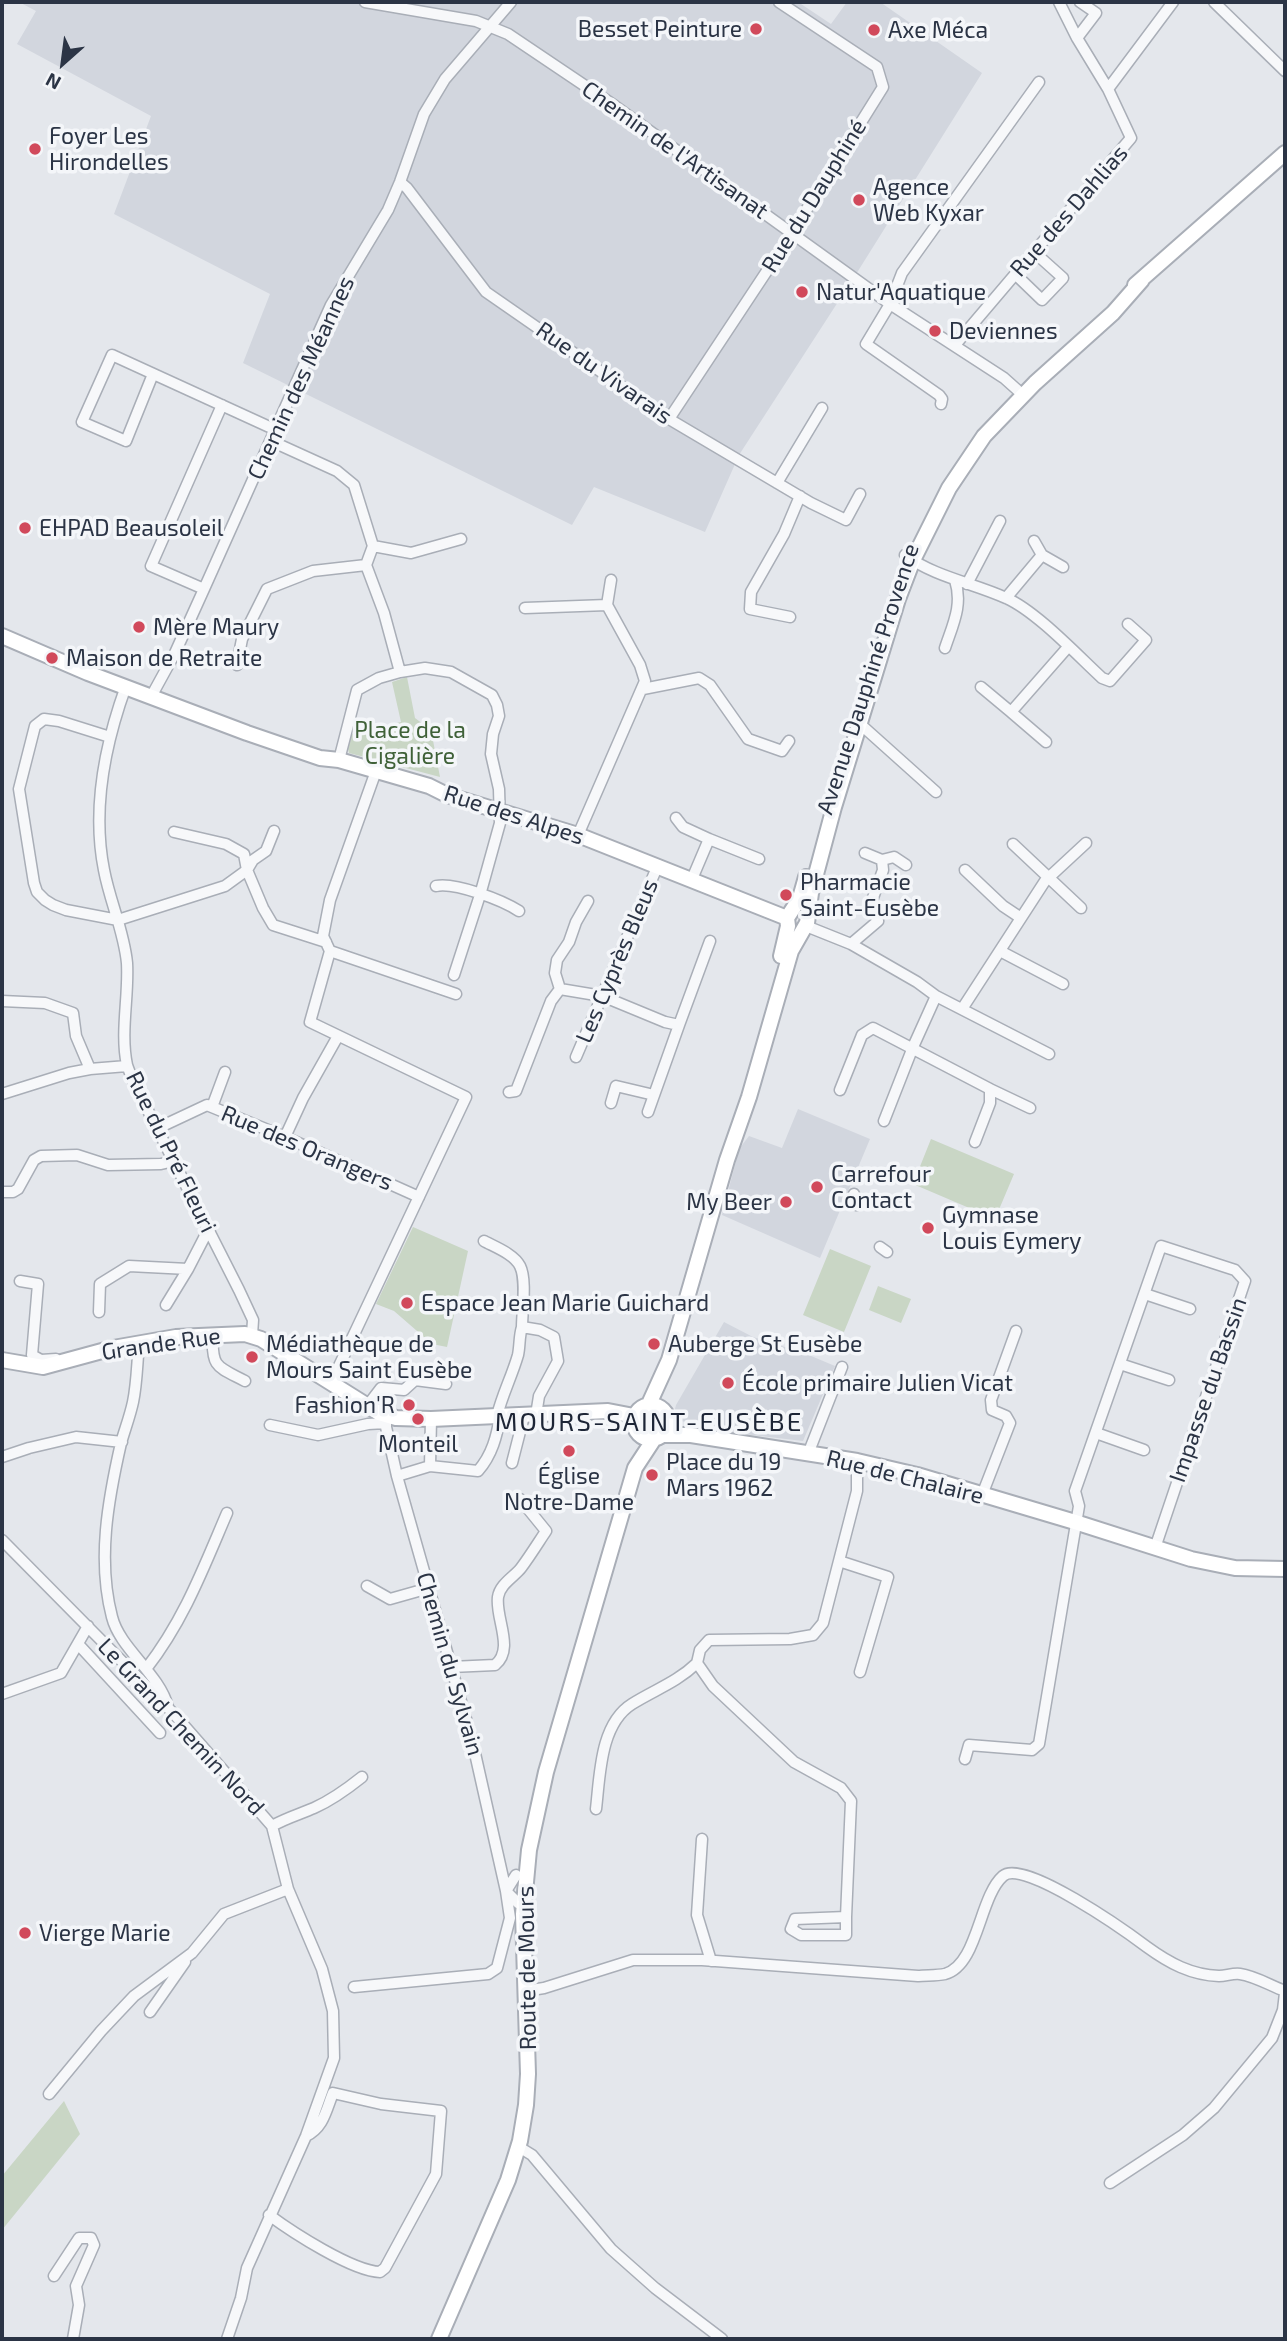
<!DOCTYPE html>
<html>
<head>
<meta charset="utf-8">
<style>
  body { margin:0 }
  #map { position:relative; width:1287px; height:2341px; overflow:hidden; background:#e4e7ec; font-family:"Exo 2",sans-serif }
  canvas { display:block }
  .frame { position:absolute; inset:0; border:4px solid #2b3445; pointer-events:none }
  .north { position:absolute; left:28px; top:28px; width:70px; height:70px; -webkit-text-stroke:5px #f4f6f9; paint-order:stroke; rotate:208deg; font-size:19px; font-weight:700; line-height:28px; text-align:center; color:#2b3445 }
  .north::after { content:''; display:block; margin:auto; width:24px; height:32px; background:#2b3445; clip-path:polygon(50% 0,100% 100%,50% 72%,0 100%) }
</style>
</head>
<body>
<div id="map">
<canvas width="1287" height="2341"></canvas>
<div class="frame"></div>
<div class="north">N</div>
</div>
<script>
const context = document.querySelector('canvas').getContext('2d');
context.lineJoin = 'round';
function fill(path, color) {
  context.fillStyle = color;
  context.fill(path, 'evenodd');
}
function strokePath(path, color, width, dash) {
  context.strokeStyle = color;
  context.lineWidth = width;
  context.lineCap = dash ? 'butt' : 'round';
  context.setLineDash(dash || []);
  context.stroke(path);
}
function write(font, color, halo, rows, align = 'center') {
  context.font = font + ' "Exo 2",sans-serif';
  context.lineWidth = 7;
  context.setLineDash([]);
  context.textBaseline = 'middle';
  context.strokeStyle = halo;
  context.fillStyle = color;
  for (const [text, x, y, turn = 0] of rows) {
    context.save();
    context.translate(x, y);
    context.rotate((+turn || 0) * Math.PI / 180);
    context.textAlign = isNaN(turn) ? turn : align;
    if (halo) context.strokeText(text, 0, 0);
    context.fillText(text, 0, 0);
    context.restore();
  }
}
fill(new Path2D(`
  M19 2H798L831 24 847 2H880L982 73 858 271 739 455 705 532 594 487 572 525 243 363 270 294 114 214 151 116 17 44 36 11Z
  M798 1109 870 1139 820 1258 722 1215 739 1149 749 1136 782 1148Z
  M724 1322 753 1337 804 1353 835 1366 803 1441 735 1433 681 1421 674 1413 676 1405Z`), '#d2d6de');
fill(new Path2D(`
  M407 677 415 718 431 730 440 777 349 753 347 745 352 734 401 722 392 682Z
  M931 1139 1014 1174 995 1219 913 1184Z
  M413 1227 468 1251 447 1347 432 1344 394 1311 376 1304Z
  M830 1249 871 1266 844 1332 803 1315Z
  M878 1286 911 1299 901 1323 869 1310Z
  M64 2101 80 2134 2 2230V2176Z`), '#c9d6c5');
const street = new Path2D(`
  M365 2 476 21 508 34 615 106 890 304 1004 378 1023 395
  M1059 2 1077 38 1108 89
  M1214 2 1285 71
  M1077 38 1096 13 1080 2
  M400 182 407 188 486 292 669 419 811 503 846 520 860 494
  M1015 274 1042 300 1063 278 1034 252
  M955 345 1131 138 1108 89 1173 2
  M153 374 126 441 82 422 112 355 276 430
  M941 404 942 399 939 395 866 344 890 304 902 273 1039 82
  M669 419 792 233 883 87 877 67 779 2
  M271 441 337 471 354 485 373 546 366 565 384 613 400 672 425 668 451 672 492 695 497 705 499 716 493 734 491 754 499 789 500 823 480 895 454 975
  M777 483 822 408
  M1034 541 1042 555 1063 567
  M373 546 411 553 461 539
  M905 555C935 577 973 583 1006 598 1036 611 1077 655 1102 678L1110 681 1146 640 1128 624
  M967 584 1000 521
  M204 589 151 566 222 405
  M1006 598 1042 555
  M607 605 611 580
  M525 608 607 605 640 665 645 681 578 835
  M790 617 750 609 751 592 784 534 800 496
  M945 648C953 624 963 605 955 580
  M237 665 242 639 267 589 313 571 366 565
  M126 686C105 744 92 810 104 870 110 902 124 931 127 963 129 996 120 1032 127 1065 129 1071 132 1078 135 1085L239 1290 253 1320 252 1335
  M981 687 1011 712
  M643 689 699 678 710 685 748 739 782 751 789 741
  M152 695 175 653 204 589 331 305 388 210 400 182 424 114 445 79 511 2
  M859 723 936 792
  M110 737 59 721 44 719 35 726 19 789 34 883 37 892 45 900 53 905 66 910 118 920 225 886 247 870 263 908 273 925 326 942
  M1046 742 1011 712 1068 647
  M339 760 357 690 379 678 400 672
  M676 818 683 827 709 839 692 879
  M174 832 226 844 244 854 247 870 253 860 266 851 274 831
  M709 839 759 859
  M1013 844 1081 908
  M865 853 882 860 894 857 906 865
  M965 870 1003 906 1021 918
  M436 886C455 882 502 900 519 911
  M806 926 851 944 917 982 936 996 1049 1054
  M851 944 878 921 870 906 883 870 882 860
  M330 951 456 994
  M1000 951 1063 984
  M560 989 555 973 557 960 569 942 576 922 588 901
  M2 1001 45 1003 73 1013 76 1036 90 1069
  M962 1009 1045 881 1086 843
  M576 1057 658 865
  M990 1089 1030 1108
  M840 1090 862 1035 873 1028 990 1089V1103L975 1142
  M509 1092 516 1091 551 1001 560 989 602 996 665 1022 679 1025 710 941
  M2 1094 69 1073 90 1069 127 1066
  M611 1103 616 1086 654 1095
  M212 1107 225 1072
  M648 1112 679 1025
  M884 1121 913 1047 936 996
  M158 1128 207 1105 285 1137 419 1197
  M285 1137 303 1098 338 1036
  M2 1192H13L18 1189 34 1160 41 1156 77 1155 108 1165 161 1164 174 1161
  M854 1194 857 1205
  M484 1241C495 1247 514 1254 520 1266 527 1280 522 1311 522 1327
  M880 1247 887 1252
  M20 1281 38 1284 32 1355 41 1360 56 1359
  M1145 1294 1190 1309
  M166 1305 188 1269
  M99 1312 100 1284 129 1266 188 1269 205 1236 210 1232
  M213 1335C211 1368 218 1367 245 1381
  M139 1344C137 1363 137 1383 133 1402 130 1416 125 1429 121 1443 108 1500 97 1560 112 1617 120 1649 159 1673 168 1707
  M1120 1364 1169 1380
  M331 1383 466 1097 310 1022 330 951 323 936 330 900 376 771
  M368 1405 381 1388 404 1390 415 1380 446 1384
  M386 1416V1427L397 1476 472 1740 506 1891 518 1903 523 1905
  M497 1416C502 1395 512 1376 518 1355 520 1346 519 1336 522 1327L540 1330 554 1337 558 1361 539 1396 536 1415
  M270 1425 318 1435 368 1424 386 1423
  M1096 1433 1144 1450
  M808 1454 842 1367
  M2 1457 29 1448 76 1437 122 1442
  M512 1463 524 1416
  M430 1466 478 1471C492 1455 497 1436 500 1416
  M397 1476 430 1466 431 1419
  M982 1495 1010 1423 1006 1416 992 1410 991 1400 1016 1331
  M2 1540 174 1714 272 1826 288 1889 322 1969 333 2011 334 2058 306 2136 247 2268 241 2298 227 2339
  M839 1561 888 1577 860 1672
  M367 1586 390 1599 429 1588
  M78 1644 160 1733
  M451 1667 495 1665C515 1649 495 1618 498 1597 500 1584 514 1577 521 1568 530 1556 538 1543 546 1531L520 1499
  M146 1669C184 1620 203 1569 227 1513
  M2 1694 61 1673 88 1626
  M965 1759 969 1745 1032 1750 1039 1744 1079 1506 1075 1491 1161 1246 1235 1270 1245 1281 1155 1548
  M596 1809C600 1775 600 1724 632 1704 656 1689 676 1683 697 1663
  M272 1826C286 1818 300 1814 314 1808 332 1800 347 1789 362 1777
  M702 1839 697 1915 711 1961
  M846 1917V1935H801L791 1929 795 1919 846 1917 851 1801 841 1788 794 1762 713 1686 697 1663 700 1650 709 1640 790 1639 813 1635 823 1623 857 1491V1461
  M354 1987 488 1974 497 1968 510 1918 506 1891 516 1875
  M525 1991 544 1988 633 1960H702L918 1976C926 1975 936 1976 945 1974 978 1965 979 1897 1003 1876 1023 1858 1127 1932 1147 1947 1169 1963 1191 1975 1219 1976 1226 1976 1233 1973 1240 1974 1255 1976 1271 1986 1285 1991
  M150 2012 185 1962
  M49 2094 101 2031 134 1996 192 1953 224 1914 288 1889
  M519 2147 532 2155 611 2249 655 2288 722 2339
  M1110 2183 1183 2135 1214 2108 1272 2038 1283 2010 1285 1993
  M269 2215C292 2232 352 2271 380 2272L385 2268 436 2174 441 2111 381 2104 333 2093C326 2110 324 2127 306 2136
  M54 2276 79 2238H91L94 2245 76 2286 79 2305 73 2339`);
const secondary = new Path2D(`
  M1135 285 1285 153
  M2 636 88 673 247 733 320 758 339 760 429 786 447 795 578 835 787 918
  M781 956 788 926 787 918 800 898 806 877
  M2 1360 43 1367 113 1348 176 1337 245 1334 261 1339 379 1413 396 1418 431 1419 608 1411 634 1416
  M649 1404 669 1360 727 1160 749 1097 791 951 807 923 811 893 834 807 898 599 913 560 949 488 984 436 1035 383 1113 313 1142 280
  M634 1422a17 17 0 1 1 34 0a17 17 0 1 1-34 0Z
  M662 1435H691L857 1461 917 1475 1075 1522 1191 1559 1235 1568 1285 1569
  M439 2339 508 2180 520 2141 526 2105 528 2074 523 1914 529 1850 546 1772 635 1468 654 1439`);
strokePath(street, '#a9aeb7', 13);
strokePath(secondary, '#a9aeb7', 18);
strokePath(street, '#f7f8fa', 10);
strokePath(secondary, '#fff', 14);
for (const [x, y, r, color] of [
  [756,29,7,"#d1495b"],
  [874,30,7,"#d1495b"],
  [35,149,7,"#d1495b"],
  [859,200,7,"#d1495b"],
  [802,292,7,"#d1495b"],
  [935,331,7,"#d1495b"],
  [25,528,7,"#d1495b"],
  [139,627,7,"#d1495b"],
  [52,658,7,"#d1495b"],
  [786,895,7,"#d1495b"],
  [817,1187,7,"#d1495b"],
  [786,1202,7,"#d1495b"],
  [928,1228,7,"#d1495b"],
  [407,1303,7,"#d1495b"],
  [654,1344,7,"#d1495b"],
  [252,1357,7,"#d1495b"],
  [728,1383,7,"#d1495b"],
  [409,1405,7,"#d1495b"],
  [418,1419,7,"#d1495b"],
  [569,1451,7,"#d1495b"],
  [652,1475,7,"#d1495b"],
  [25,1933,7,"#d1495b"]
]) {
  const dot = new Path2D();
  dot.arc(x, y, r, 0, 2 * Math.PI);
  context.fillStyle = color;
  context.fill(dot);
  strokePath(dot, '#f4f6f9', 2.5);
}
write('23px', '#2b3445', '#f4f6f9', [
  ["Besset Peinture",742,29,"right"],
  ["Axe Méca",888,30],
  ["Foyer Les",49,136],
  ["Hirondelles",49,162],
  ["Agence",873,187],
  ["Web Kyxar",873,213],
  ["Natur'Aquatique",816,292],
  ["Deviennes",949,331],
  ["EHPAD Beausoleil",39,528],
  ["Mère Maury",153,627],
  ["Maison de Retraite",66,658],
  ["Pharmacie",800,882],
  ["Saint-Eusèbe",800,908],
  ["Carrefour",831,1174],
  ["Contact",831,1200],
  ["My Beer",772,1202,"right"],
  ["Gymnase",942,1215],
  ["Louis Eymery",942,1241],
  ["Espace Jean Marie Guichard",421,1303],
  ["Médiathèque de",266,1344],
  ["Mours Saint Eusèbe",266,1370],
  ["Auberge St Eusèbe",668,1344],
  ["École primaire Julien Vicat",742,1383],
  ["Fashion'R",395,1405,"right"],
  ["Monteil",418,1444,"center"],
  ["Place du 19",666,1462],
  ["Mars 1962",666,1488],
  ["Église",569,1476,"center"],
  ["Notre-Dame",569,1502,"center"],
  ["Vierge Marie",39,1933]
], 'left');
write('23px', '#2b3445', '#f4f6f9', [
  ["Chemin de l'Artisanat",675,150,35],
  ["Rue du Dauphiné",814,196,-58],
  ["Rue des Dahlias",1069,211,-49],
  ["Rue du Vivarais",604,373,35],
  ["Chemin des Méannes",301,378,-65],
  ["Avenue Dauphiné Provence",868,679,-72],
  ["Rue des Alpes",514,815,18],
  ["Les Cyprès Bleus",617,961,-67],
  ["Rue des Orangers",307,1148,23],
  ["Rue du Pré Fleuri",171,1152,64],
  ["Grande Rue",161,1344,-8],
  ["Impasse du Bassin",1208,1390,-71],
  ["Rue de Chalaire",905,1477,14],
  ["Chemin du Sylvain",450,1664,74],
  ["Le Grand Chemin Nord",181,1727,47],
  ["Route de Mours",527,1968,-91]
]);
write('23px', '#3f6138', '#f4f6f9', [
  ["Place de la",410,730],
  ["Cigalière",410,756]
]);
context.letterSpacing = '2px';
write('26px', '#1d2536', '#f4f6f9', [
  ["MOURS-SAINT-EUSÈBE",649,1422]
]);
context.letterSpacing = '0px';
</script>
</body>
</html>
